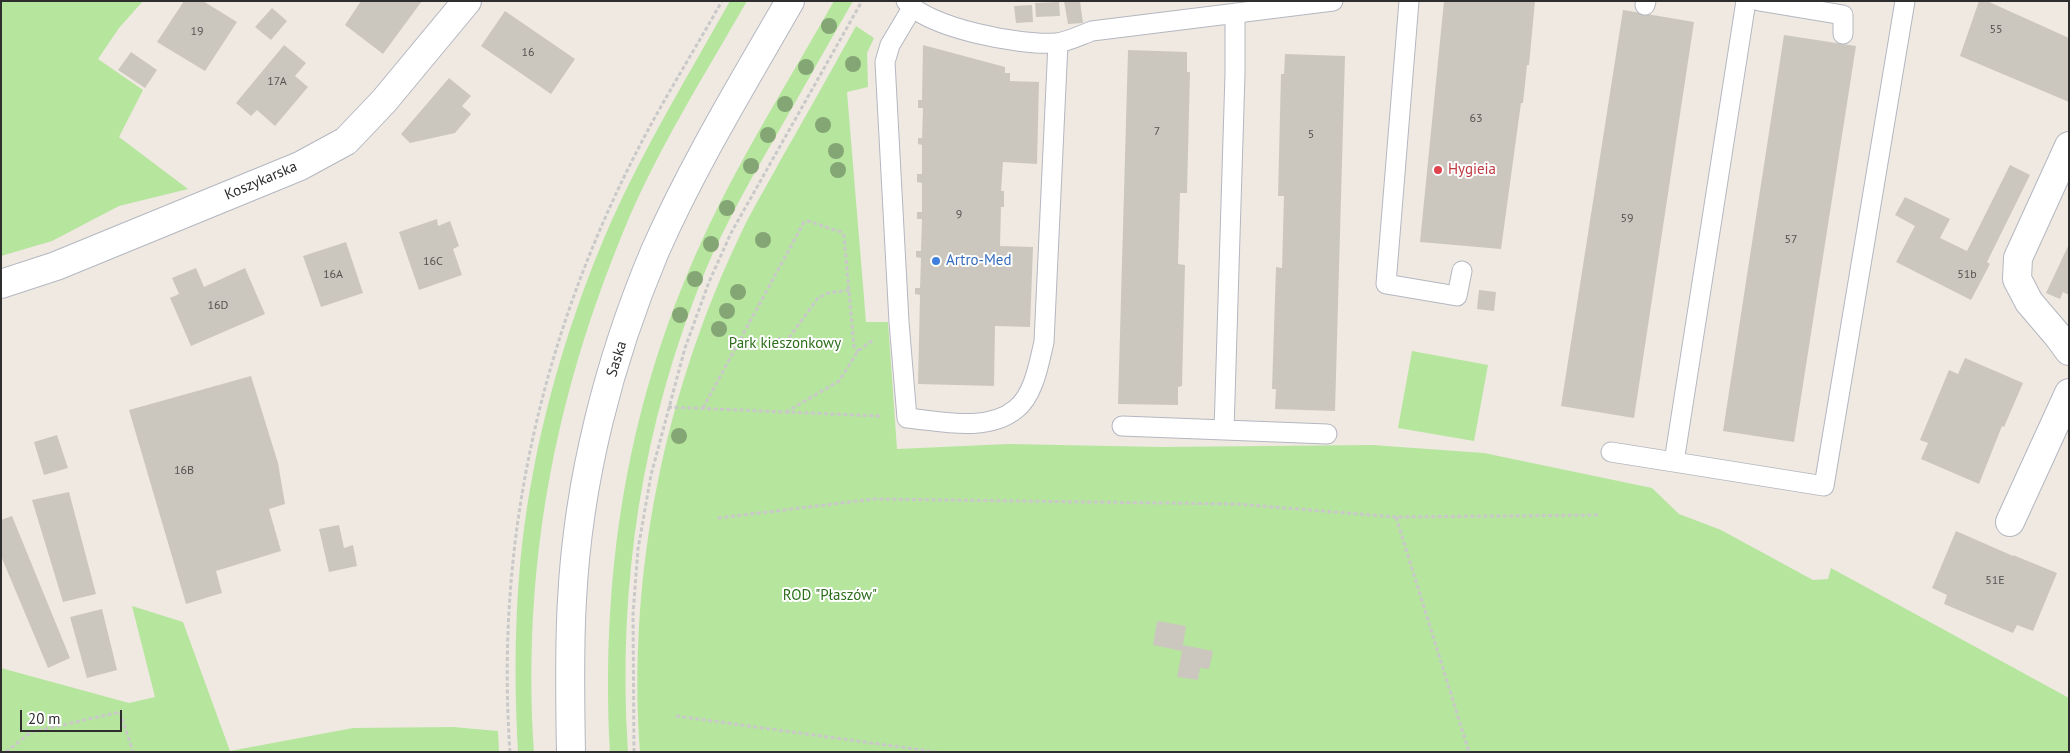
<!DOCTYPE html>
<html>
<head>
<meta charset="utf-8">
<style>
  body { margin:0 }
  #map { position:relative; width:2070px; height:753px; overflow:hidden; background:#efe9e1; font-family:"PT Sans",sans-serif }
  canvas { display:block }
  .frame { position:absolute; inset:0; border:2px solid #2e2e2e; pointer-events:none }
  .scale { position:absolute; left:20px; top:710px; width:102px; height:22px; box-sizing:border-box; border:2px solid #2e2e2e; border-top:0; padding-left:6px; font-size:15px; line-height:18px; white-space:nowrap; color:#2e2e2e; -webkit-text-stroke:4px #fff; paint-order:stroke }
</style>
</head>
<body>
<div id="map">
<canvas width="2070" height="753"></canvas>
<div class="frame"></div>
<div class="scale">20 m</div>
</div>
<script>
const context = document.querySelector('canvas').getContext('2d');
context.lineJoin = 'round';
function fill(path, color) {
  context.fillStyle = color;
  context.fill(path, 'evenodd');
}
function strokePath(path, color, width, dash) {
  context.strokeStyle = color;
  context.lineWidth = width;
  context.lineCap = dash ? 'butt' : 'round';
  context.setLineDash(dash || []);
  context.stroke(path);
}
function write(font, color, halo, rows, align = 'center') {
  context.font = font + ' "PT Sans",sans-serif';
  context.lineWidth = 4;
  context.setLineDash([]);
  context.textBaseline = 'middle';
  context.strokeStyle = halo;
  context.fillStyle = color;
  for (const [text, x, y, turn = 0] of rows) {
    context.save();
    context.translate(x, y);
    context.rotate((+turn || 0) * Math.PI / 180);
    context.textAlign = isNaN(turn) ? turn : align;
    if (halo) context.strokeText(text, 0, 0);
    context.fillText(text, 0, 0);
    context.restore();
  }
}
fill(new Path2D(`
  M1 1H143L119 28 98 59 143 90 119 137 188 189 119 206 52 241 1 256Z
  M730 1H747C704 76 657 150 624 230 554 399 522 568 534 752H518C513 659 515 565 533 473 549 388 576 302 611 222 645 146 689 74 730 1Z
  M834 1H853C826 48 800 94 773 141 749 182 725 225 706 269 642 424 617 585 628 752H610C600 559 631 381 718 207 753 137 795 70 834 1Z
  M856 26 874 38 867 53 868 87 847 92 866 322H888L897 449 1008 444 1163 447 1372 445 1484 453 1652 488 1679 514 1721 530 1813 580 1828 579 1831 568 2069 698V752H640C627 574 665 390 743 229 754 206 768 184 780 161 806 116 831 71 856 26Z
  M1412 351 1488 365 1474 441 1398 428Z
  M132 606 183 622 230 751 353 728 453 727 498 731 499 752H1V668L129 703 155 697Z`), '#b6e59e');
fill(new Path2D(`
  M184 1H203L237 22 205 71 157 42Z
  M361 1H422L383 54 345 25Z
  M1064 1H1080L1083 23 1068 24Z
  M1444 1H1535L1529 65H1527L1523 103H1521L1501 249 1420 242Z
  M1979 1H1987L2069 38V102L1960 56Z
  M1059 2 1060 16 1036 17 1035 3Z
  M1032 5 1033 22 1016 23 1014 6Z
  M272 8 287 21 271 40 255 27Z
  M1623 10 1694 22 1634 418 1561 406Z
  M505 11 575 59 551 94 481 46Z
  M1784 35 1856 46 1794 442 1723 431Z
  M284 45 306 63 295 76 308 87 275 126 257 110 251 116 236 103Z
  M923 45 1005 67V73H1010V81L1039 82 1037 164 1003 162 1001 191H1004V207H1001L1000 246 1033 247 1030 327 995 326 994 386 918 384 920 295 915 294V288H920L921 258 916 257V251H921L922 219H917V212H922V183L917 182V174H922V145L918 144V138H922L923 108H918V100H922Z
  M1128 50 1187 52V72H1190L1187 193H1180L1178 264 1185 265 1182 386 1178 387V405L1118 404Z
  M131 52 157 70 145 88 118 70Z
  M1285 54 1345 56 1335 411 1275 409 1276 389H1272L1276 267 1282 268 1284 196H1278L1281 74H1284Z
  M449 78 471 96 462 106 471 114 455 133 410 143 401 134Z
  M2010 165 2030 175 1987 262 1990 264 1971 300 1896 262 1915 226 1895 215 1905 197 1950 219 1940 238 1967 251Z
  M437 219 438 226 450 221 459 246 453 249 462 275 419 290 399 232Z
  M346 242 363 293 321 307 303 256Z
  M2069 244V295L2063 292 2060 299 2046 293Z
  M196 268 204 287 245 268 265 314 191 346 170 298 179 294 172 278Z
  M1479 290 1496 292 1494 311 1477 309Z
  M1965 358 2023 383 2004 427 2002 426 1979 484 1921 459 1928 443 1920 440 1949 370 1958 374Z
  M251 376 278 463 285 504 269 509 281 551 216 571 222 593 186 604 129 410Z
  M57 435 68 468 44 475 34 442Z
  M69 492 96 594 63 602 32 500Z
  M12 516 70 658 48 668 1 556V520Z
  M339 525 344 548 353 545 357 566 329 572 319 529Z
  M1956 531 2013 556V555L2057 573 2033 631 2017 625 2013 633 1944 604 1947 595 1932 588Z
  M102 609 117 670 87 678 70 617Z
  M1157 621 1186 626 1183 645 1213 651 1209 669 1200 668 1198 680 1177 677 1182 651 1153 645Z`), '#cbc7bf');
const lane = new Path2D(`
  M906 1C928 28 1021 46 1056 43 1068 42 1081 35 1092 31L1333 1
  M1409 1 1386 284 1457 296 1462 271
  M1746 1 1674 462 1824 486 1905 1
  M1759 1 1843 15V34
  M1645 5 1646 1
  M912 8 890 45 885 62 899 322 907 418C940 421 987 433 1016 409 1034 395 1039 363 1044 342L1058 43
  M1122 426 1327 434
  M1224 430 1235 74V13
  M1611 452 1674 462`);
const street = new Path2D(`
  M2069 146 2018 258 2017 279 2029 302 2058 336 2069 351
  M1 284 56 266 300 166 346 141 384 101 467 1
  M2010 522 2069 393`);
const secondary = new Path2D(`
  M571 752C570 701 569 650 572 600 578 481 609 360 655 251 693 165 743 83 790 1`);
strokePath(lane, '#b4b7c1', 21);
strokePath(street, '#b4b7c1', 30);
strokePath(secondary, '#b4b7c1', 30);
strokePath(new Path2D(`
  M778 338 793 348
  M785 343 818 298 828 293 849 290
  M668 407 880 416
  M703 408 804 222 808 221 841 232 844 236 854 347 858 351
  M786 412 839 381 858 351 873 340
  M1396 517 1469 752
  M718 518 874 499 1237 504 1396 517 1600 515
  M676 716 937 752
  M6 752 31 732 120 712 133 752
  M510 752C495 541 541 338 637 151 663 100 694 51 722 1
  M634 752 633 614 638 549 651 475 685 348 709 282 731 233 862 1`), '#c9c9c9', 3, [4, 2.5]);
strokePath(lane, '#fff', 19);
strokePath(street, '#fff', 28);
strokePath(secondary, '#fff', 28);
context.fillStyle = '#84a574';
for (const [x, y] of [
  [829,26],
  [853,64],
  [806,67],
  [785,104],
  [823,125],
  [768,135],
  [836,151],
  [751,166],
  [838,170],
  [727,208],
  [763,240],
  [711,244],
  [695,279],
  [738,292],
  [727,311],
  [680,315],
  [719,329],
  [679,436]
]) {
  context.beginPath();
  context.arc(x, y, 8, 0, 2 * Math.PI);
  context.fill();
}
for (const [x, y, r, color] of [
  [1438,170,5,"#e0444e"],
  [936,261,5,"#3f7fe0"]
]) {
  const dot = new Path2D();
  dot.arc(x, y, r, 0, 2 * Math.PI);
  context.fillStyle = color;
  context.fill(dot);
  strokePath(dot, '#fff', 2);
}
write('12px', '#555452', null, [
  ["55",1996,30],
  ["19",197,32],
  ["16",528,53],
  ["17A",277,82],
  ["63",1476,119],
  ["7",1157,132],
  ["5",1311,135],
  ["9",959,215],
  ["59",1627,219],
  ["57",1791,240],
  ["16C",433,262],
  ["16A",333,275],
  ["51b",1967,275],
  ["16D",218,306],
  ["16B",184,471],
  ["51E",1995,581]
]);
write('15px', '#be3a42', '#fff', [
  ["Hygieia",1448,170]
], 'left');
write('15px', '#2e2e2e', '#fff', [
  ["Koszykarska",261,181,-23],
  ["Saska",617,359,-73]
]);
write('15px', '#366cbe', '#fff', [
  ["Artro-Med",946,261]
], 'left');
write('15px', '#2c6e1b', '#fff', [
  ["Park kieszonkowy",785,344],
  ["ROD \"Płaszów\"",830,596]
]);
</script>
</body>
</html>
